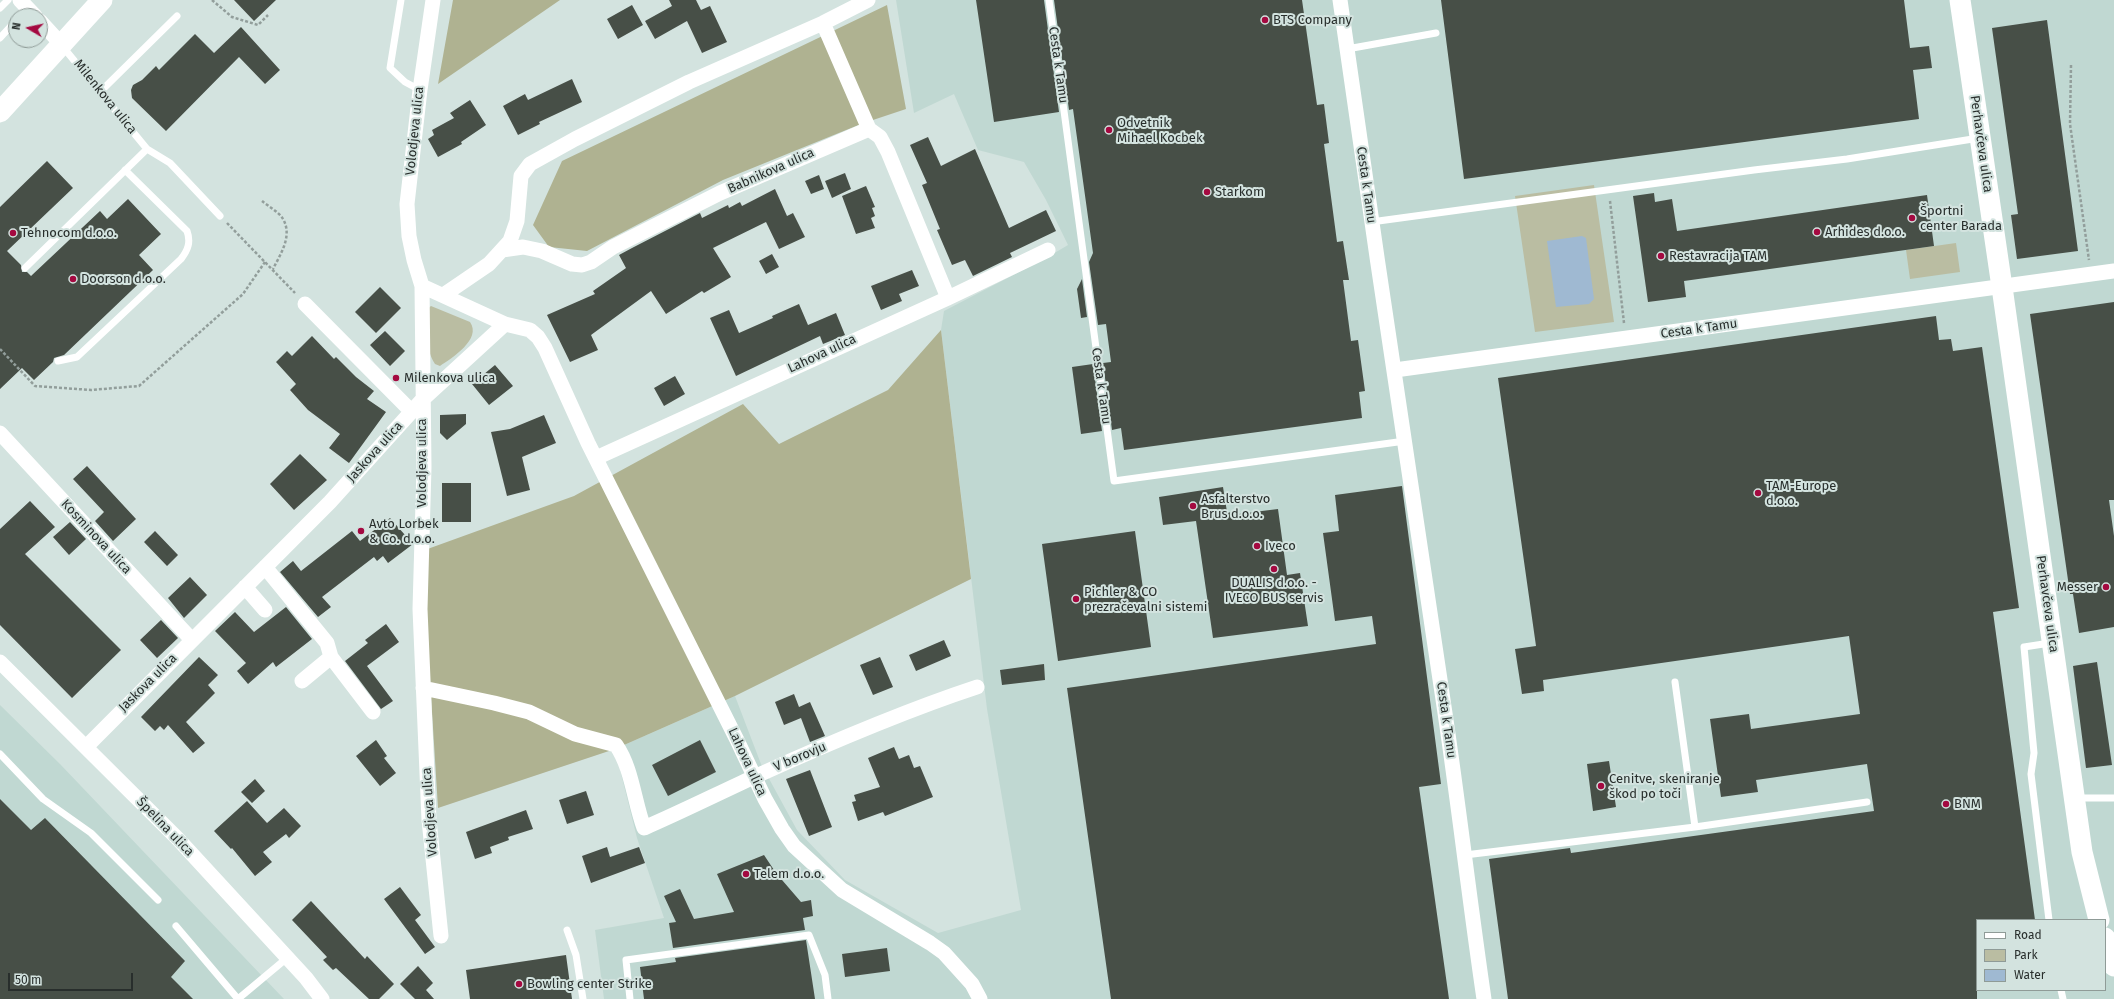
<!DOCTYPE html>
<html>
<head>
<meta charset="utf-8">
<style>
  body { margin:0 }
  #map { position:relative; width:2114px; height:999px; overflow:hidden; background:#d3e3df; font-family:"Fira Sans",sans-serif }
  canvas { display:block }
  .legend { position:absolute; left:1976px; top:919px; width:130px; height:72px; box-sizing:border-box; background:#d3e3df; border:1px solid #8f9b97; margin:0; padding:5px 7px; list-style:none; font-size:12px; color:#282e2c }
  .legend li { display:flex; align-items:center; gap:8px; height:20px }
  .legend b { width:20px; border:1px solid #8f9b97 }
  .north { position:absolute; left:8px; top:8px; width:40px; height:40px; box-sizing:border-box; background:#d3e3df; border:1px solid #8f9b97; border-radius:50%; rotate:279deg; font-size:11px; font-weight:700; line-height:16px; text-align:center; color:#282e2c }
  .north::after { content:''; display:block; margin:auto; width:14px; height:18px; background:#a40940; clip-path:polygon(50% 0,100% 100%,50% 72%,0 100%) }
  .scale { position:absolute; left:8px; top:973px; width:125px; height:18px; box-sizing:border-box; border:2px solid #282e2c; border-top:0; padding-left:5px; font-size:12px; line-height:14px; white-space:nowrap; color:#282e2c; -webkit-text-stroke:3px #d3e3df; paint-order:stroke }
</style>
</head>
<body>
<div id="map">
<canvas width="2114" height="999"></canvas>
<ul class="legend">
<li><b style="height:5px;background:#fff"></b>Road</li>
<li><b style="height:11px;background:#babda2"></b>Park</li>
<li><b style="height:11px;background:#9fb9d2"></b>Water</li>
</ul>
<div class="north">N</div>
<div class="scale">50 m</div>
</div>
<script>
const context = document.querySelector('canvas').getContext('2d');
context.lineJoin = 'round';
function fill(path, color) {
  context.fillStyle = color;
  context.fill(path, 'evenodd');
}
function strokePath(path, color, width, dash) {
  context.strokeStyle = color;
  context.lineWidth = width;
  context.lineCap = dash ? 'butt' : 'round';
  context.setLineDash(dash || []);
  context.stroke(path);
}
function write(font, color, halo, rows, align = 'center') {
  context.font = font + ' "Fira Sans",sans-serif';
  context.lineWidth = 4;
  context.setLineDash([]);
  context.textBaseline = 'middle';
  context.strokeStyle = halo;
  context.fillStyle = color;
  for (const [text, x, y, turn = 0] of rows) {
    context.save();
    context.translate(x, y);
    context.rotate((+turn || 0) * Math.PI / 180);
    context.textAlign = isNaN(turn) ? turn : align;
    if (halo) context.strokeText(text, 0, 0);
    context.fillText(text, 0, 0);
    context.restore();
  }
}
fill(new Path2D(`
  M896 0H2114V999H604L595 930 664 918 637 838 615 749 735 696 761 764 797 830 845 880 938 933 1021 910 987 709 941 330 944 311 1046 258 1068 245 1046 200 1024 162 978 150 954 94 914 113ZM1977 920H2105V990H1977Z
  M0 705 60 764 284 999H0Z`), '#c0d8d2');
fill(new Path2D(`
  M1594 185 1614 322 1535 332 1515 196Z
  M1956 243 1960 272 1910 279 1906 250Z
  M431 306 470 322C482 339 452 358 440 366L435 364C425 349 427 327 427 309Z`), '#babda2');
fill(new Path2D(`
  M453 0H560L438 84Z
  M887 5 906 109 861 124 723 180 587 251 549 247 533 225 562 161Z
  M941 330 971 579 735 696 615 749 438 808 422 551 574 496 743 404 779 444 888 390Z`), '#afb291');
fill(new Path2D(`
  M1582 236 1586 238 1594 299 1589 304 1556 307 1547 241Z`), '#9fb9d2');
fill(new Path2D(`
  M234 0H276L254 21Z
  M669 0H696L701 10 710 6 727 42 702 53 687 21 655 39 645 21 672 6Z
  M976 0H1044L1059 112 994 122Z
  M1054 0H1302L1317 105 1324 104 1329 143 1324 144 1337 242 1343 241 1349 280H1343L1351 341 1358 340 1365 391 1359 392 1362 418 1124 450 1121 428 1112 430 1103 363 1111 362 1106 324 1098 325 1089 262 1093 253 1073 109 1069 110Z
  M1441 0H1904L1910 48 1929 46 1932 68 1913 70 1919 119 1464 179Z
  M632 5 643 25 618 39 607 19Z
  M2047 20 2078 251 2017 259 2011 215 2018 214 1992 28Z
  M241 27 280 70 265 84 239 57 166 131 132 98 131 90 133 85 142 80 156 66 159 70 195 34 214 53Z
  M572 79 582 102 539 122 540 124 518 135 503 106 525 94 528 100Z
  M470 100 486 125 461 142 462 144 438 157 428 139 434 135 432 130 454 118 450 113Z
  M928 137 941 166 975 149 1009 228 1046 210 1056 231 1010 253 1012 257 973 276 965 260 952 265 937 230 940 229 922 185 927 183 910 145Z
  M47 161 73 188 7 251 21 265 22 272H27L31 276 100 211 107 219 128 199 161 234 139 255 153 270 64 355 54 358 53 362 34 380 22 368 0 389V207Z
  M845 173 851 189 832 198 825 181Z
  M819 175 824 189 811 194 805 181Z
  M866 186 875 207 872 208 875 216 871 218 875 228 856 234 842 196Z
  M775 189 787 216 793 213 805 237 779 249 766 222 713 248 731 277 704 293 702 291 666 314 651 291 591 335 598 350 570 362 547 315 595 294 593 291 626 268 619 255 632 248 700 213 702 218 728 205 729 208 740 202 742 206Z
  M1654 193 1655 202 1672 199 1677 231 1927 195 1934 246 1684 281 1686 297 1648 302 1633 196Z
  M772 254 779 267 766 274 759 261Z
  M912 270 919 286 899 294 902 301 881 310 871 286Z
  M1082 279 1087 317 1081 318 1077 289Z
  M380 287 401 308 376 333 355 312Z
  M2114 302V500H2109L2114 536V627L2079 633 2073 594H2070L2030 314Z
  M799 304 808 325 836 313 845 335 823 344 820 336 736 376 710 318 729 310 739 333 773 318 772 316Z
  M1936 316 1939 340 1951 339 1953 351 1982 347 2019 608 1993 612 2035 920H1977V999H1508L1489 859 1570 848 1571 853 1874 811 1867 764 1756 780 1758 792 1721 797 1710 719 1749 714 1751 729 1860 714 1849 636 1543 680 1544 691 1522 694 1515 649 1536 646 1498 378Z
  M385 331 405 351 390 366 370 345Z
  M312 336 334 359 336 357 356 377 374 391 367 399 386 412 349 463 329 448 340 434 308 410 290 390 296 384 276 362 287 351 292 356Z
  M1093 364 1102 431 1081 434 1072 367Z
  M495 365 513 386 489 405 472 384Z
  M675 376 685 394 664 406 654 388Z
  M466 414V424L447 440 440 433V415Z
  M544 415 556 443 522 457 530 490 507 496 491 432 510 429Z
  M300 454 327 480 294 510 270 484Z
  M87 466 136 519 113 541 95 521 104 512 73 479Z
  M442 483H471V522H442Z
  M1402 486 1441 784 1419 787 1449 999H1111L1067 688 1376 644 1372 616 1335 621 1323 533 1339 531 1335 495Z
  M1223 487 1227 512 1238 514 1278 509 1287 575 1300 573 1308 626 1213 638 1196 521 1163 525 1159 497Z
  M30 501 55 527 25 554 121 650 72 698 0 625V529Z
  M390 518 413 544 388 563 383 556 377 561 374 557 322 597 331 607 318 617 280 572 293 561 301 571 352 531 360 541Z
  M70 522 86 539 69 555 53 537Z
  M155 531 178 555 167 566 144 542Z
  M1135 531 1151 647 1058 661 1042 544Z
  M190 577 207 595 184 618 168 598Z
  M286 607 312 639 276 667 273 662 248 684 237 671 246 663 215 631 235 612 254 632Z
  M161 620 178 638 157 658 140 640Z
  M386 624 399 642 367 666 393 701 381 709 345 661 368 643 365 640Z
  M944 640 951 656 916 671 909 655Z
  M199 657 218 675 208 685 215 693 186 722 205 743 193 753 168 725 164 730 160 726 155 731 141 717Z
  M880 657 893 687 873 695 860 665Z
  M2097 662 2112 765 2086 768 2073 666Z
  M1044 664 1045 680 1002 685 1000 670Z
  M794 694 799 707 810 702 825 736 810 742 801 718 784 725 775 702Z
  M376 740 387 756 384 758 396 773 380 786 356 756Z
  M700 740 716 772 668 796 652 765Z
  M894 747 899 759 909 755 914 768 920 766 933 797 885 816 883 812 858 821 852 802 856 801 854 795 880 787 868 758Z
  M1609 761 1616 807 1593 811 1587 764Z
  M810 770 832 827 809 836 786 779Z
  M255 779 265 791 252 803 241 792Z
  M586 791 594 815 567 824 559 800Z
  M0 799 31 830 45 818 185 961 171 977 193 999H0Z
  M247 801 267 823 284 808 301 826 289 838 286 834 263 852 272 862 255 876 232 848 231 849 214 831Z
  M526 810 533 829 508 837 509 840 490 847 492 853 475 859 466 832Z
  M607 847 610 857 639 847 645 863 591 883 582 856Z
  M764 855 776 873 801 902 811 900 813 916 803 918 805 930 673 948 669 923 676 922 664 896 680 889 694 919 734 912 717 874Z
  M400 887 421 915 415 920 435 947 425 954 384 899Z
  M311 901 365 959 367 956 394 984 379 999H369L336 968 333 970 323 960 327 957 292 920Z
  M806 940 815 999H644L640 967 676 962 675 958Z
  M887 948 890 971 845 977 842 954Z
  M566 955 572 999H470L466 970Z
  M418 966 433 983 426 990 434 999H415L400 984Z`), '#474f47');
strokePath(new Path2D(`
  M212 0 232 17 258 25 268 15
  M2071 65 2070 124 2089 260
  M262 201C268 206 279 212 283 219 293 236 280 255 273 269
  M1610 201 1624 323
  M227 223 295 293
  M0 349 35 386 91 390 139 386 243 294 265 262`), '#929e9b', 2.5, [3, 2]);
strokePath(new Path2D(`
  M401 0 390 68 405 82 420 90
  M1049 0 1114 481 1405 441
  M0 8 8 0
  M0 38 10 27 16 23
  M1347 49 1436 33
  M101 91 177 16
  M147 149 170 163 220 216
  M1371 222 1754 170 1847 159 1979 138
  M25 268 147 149 63 47
  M58 361 77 357 181 259C188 250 191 242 187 231L125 170
  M1675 682 1695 827
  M0 754 43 799 91 833 158 900
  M2076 798H2114
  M1465 855 1695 827 1867 802
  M2049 920 2031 774 2034 753 2024 647 2050 643
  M176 926 238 999 287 958
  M567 930 576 955 583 999
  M2061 990 2063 999
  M630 999 626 960 809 935 825 975 828 999`), '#fff', 7);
strokePath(new Path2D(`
  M20 0 35 16
  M433 0 420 90 407 204 409 236 414 260 422 286 505 324 530 330 538 337 545 348 588 443 737 740 765 799 782 829 794 846 842 890 930 943 944 953 972 984 980 999
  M1340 0C1373 238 1410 475 1445 713 1459 808 1470 904 1484 999
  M40 21 62 45
  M823 23 869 129
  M502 250 523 247 542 251 572 264 582 265 591 262 613 247 720 193 869 129 880 137 888 152 948 298
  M422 286 424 467 420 609 429 820 441 936
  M445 294 489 264 510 241 517 221 521 176 530 164 575 139 689 82 823 23 868 0
  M305 304 412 412
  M1395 370 2114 271
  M0 433 192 640
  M596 458 948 298 1048 250
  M265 567 327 643 331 657 302 681
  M245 587 265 610
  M331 657 373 712
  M0 662 178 839 306 978 322 999
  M423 688 494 703 529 712 575 734 616 745C632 768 634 801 644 828 681 812 717 794 754 777 827 744 901 712 977 687
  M86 747 330 502 422 400 505 324`), '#fff', 15);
strokePath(new Path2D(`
  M1960 0 2002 287 2082 852 2099 920
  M0 112 102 0
  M2105 938 2114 966`), '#fff', 21);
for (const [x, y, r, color] of [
  [1265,20,4,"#a40940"],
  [1109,130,4,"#a40940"],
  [1207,192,4,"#a40940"],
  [1912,218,4,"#a40940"],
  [1817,232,4,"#a40940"],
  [13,233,4,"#a40940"],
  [1661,256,4,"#a40940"],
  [73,279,4,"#a40940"],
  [396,378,4,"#a40940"],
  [1758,493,4,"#a40940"],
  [1193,506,4,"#a40940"],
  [361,531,4,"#a40940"],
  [1257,546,4,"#a40940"],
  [1274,569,4,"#a40940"],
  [2106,587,4,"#a40940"],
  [1076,599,4,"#a40940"],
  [1601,786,4,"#a40940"],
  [1946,804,4,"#a40940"],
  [746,874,4,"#a40940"],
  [519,984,4,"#a40940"]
]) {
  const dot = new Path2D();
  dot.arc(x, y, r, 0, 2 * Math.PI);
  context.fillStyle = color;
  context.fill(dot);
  strokePath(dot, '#d3e3df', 1.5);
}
write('13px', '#282e2c', '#d3e3df', [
  ["BTS Company",1273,20],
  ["Odvetnik",1117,123],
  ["Mihael Kocbek",1117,138],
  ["Starkom",1215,192],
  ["Športni",1920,211],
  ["center Barada",1920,226],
  ["Arhides d.o.o.",1825,232],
  ["Tehnocom d.o.o.",21,233],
  ["Restavracija TAM",1669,256],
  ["Doorson d.o.o.",81,279],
  ["Milenkova ulica",404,378],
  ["TAM-Europe",1766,486],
  ["d.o.o.",1766,501],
  ["Asfalterstvo",1201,499],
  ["Brus d.o.o.",1201,514],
  ["Avto Lorbek",369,524],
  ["& Co. d.o.o.",369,539],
  ["Iveco",1265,546],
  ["DUALIS d.o.o. -",1274,583,"center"],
  ["IVECO BUS servis",1274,598,"center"],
  ["Messer",2098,587,"right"],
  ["Pichler & CO",1084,592],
  ["prezračevalni sistemi",1084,607],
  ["Cenitve, skeniranje",1609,779],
  ["škod po toči",1609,794],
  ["BNM",1954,804],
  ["Telem d.o.o.",754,874],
  ["Bowling center Strike",527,984]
], 'left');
write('13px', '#282e2c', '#d3e3df', [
  ["Cesta k Tamu",1058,65,82],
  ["Milenkova ulica",105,97,51],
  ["Volodjeva ulica",415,131,-84],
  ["Perhavčeva ulica",1981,144,82],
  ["Babnikova ulica",771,171,-24],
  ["Cesta k Tamu",1366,185,82],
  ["Cesta k Tamu",1699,329,-8],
  ["Lahova ulica",822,354,-25],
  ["Cesta k Tamu",1101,386,82],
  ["Jaskova ulica",375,452,-48],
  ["Volodjeva ulica",422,463,-90],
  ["Kosminova ulica",96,537,47],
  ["Perhavčeva ulica",2047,604,82],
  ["Jaskova ulica",148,683,-45],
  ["Cesta k Tamu",1446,720,82],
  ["V borovju",800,757,-23],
  ["Lahova ulica",747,762,65],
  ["Volodjeva ulica",430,812,-94],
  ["Špelina ulica",165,827,46]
]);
</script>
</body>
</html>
